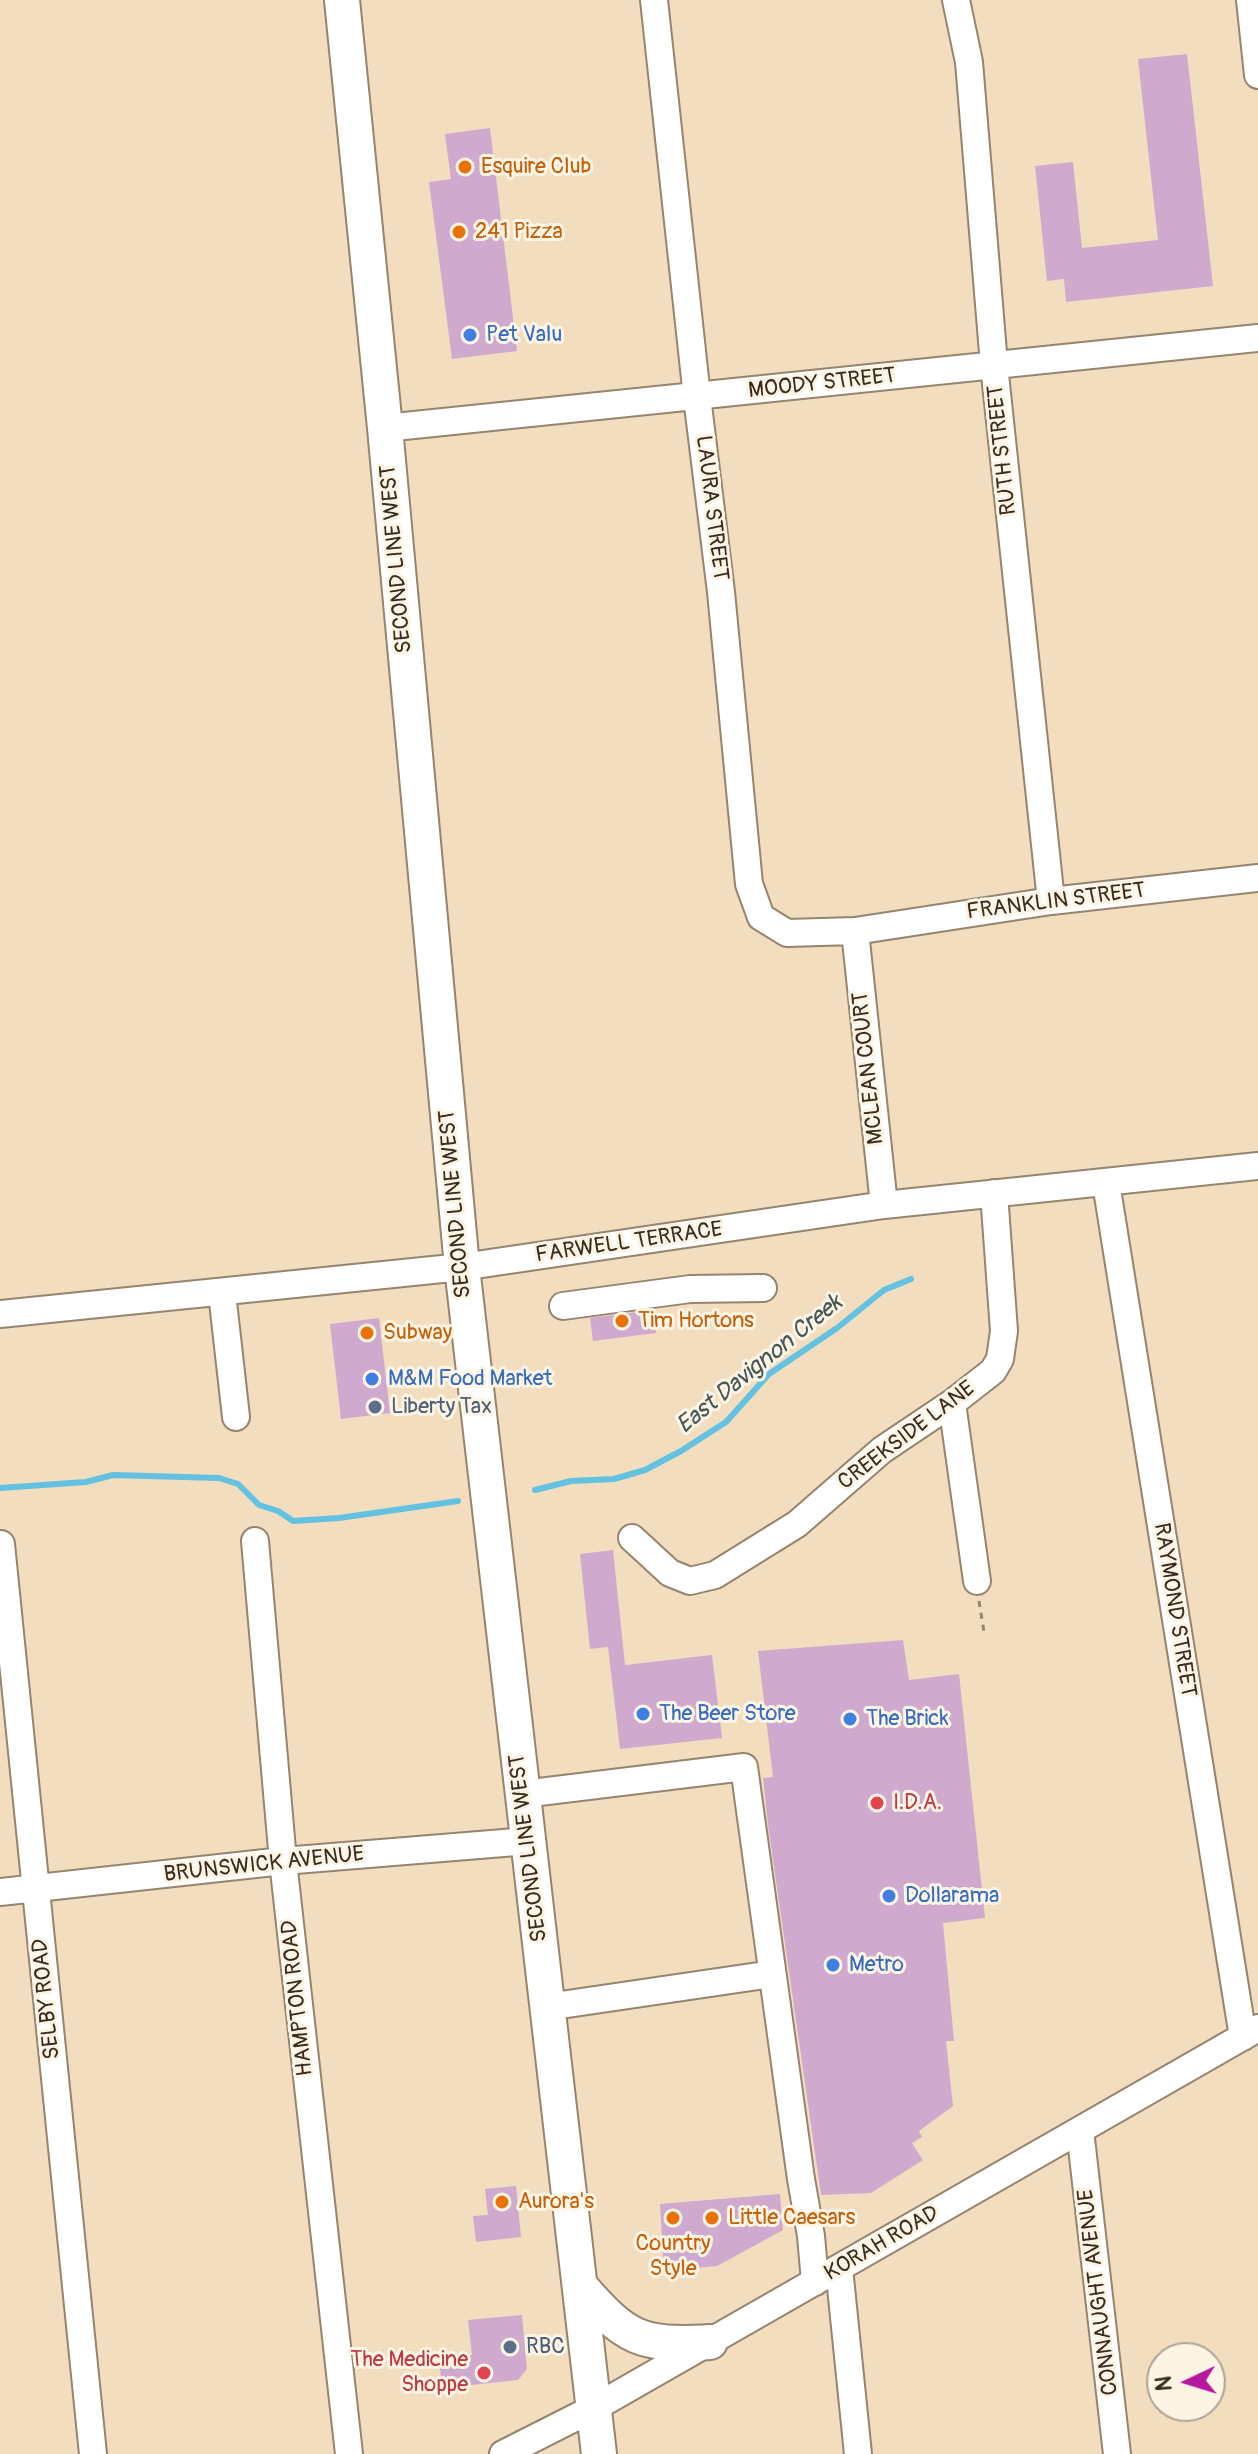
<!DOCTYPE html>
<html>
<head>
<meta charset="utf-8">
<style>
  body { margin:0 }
  #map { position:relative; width:1258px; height:2454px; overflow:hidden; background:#f2ddbe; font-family:Pangolin,sans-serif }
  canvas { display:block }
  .north { position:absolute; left:1146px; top:2342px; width:80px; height:80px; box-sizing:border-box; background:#fcf5e5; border:2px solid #afa495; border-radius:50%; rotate:266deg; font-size:22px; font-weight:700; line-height:32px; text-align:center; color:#3b2a1e }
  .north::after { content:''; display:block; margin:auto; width:28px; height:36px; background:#b5179e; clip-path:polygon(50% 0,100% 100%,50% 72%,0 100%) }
</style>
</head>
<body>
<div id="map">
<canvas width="1258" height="2454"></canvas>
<div class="north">N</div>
</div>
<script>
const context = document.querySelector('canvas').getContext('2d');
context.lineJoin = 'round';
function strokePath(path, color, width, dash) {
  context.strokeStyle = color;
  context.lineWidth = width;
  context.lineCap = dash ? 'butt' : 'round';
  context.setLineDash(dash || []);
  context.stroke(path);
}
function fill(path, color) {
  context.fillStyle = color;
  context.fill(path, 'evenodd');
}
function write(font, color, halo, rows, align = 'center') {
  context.font = font + ' Pangolin,sans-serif';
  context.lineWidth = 6;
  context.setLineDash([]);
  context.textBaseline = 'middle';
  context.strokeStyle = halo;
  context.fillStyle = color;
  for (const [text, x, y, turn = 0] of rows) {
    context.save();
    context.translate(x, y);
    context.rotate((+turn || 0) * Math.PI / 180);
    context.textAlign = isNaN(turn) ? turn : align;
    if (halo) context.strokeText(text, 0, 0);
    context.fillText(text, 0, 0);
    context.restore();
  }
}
strokePath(new Path2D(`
  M0 1488 86 1482 113 1475 219 1478 238 1484 259 1505 278 1511 293 1521 339 1518 458 1501
  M535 1490 571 1481 614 1479 645 1470 681 1451 726 1422 769 1374 837 1328 884 1290 911 1279`), '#63c1e1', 6);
fill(new Path2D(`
  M1187 54 1213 286 1066 302 1064 279 1047 281 1035 166 1073 162 1082 248 1158 240 1138 59Z
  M490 128 517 351 452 359 429 182 451 179 445 134Z
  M653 1310 656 1333 593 1341 590 1318Z
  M379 1318 390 1413 341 1419 330 1324Z
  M613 1550 625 1665 712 1655 722 1738 620 1749 608 1647 590 1649 580 1554Z
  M903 1640 909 1680 959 1674 985 1918 943 1923 954 2041H946L953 2106 919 2131 922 2137 912 2143 923 2160 871 2193 821 2195 768 1825 763 1778 773 1777 758 1651Z
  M516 2186 521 2237 476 2242 473 2216 488 2215 485 2189Z
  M780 2194 783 2230 717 2266 664 2271 660 2204Z
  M522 2315 527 2369 518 2380 442 2388 439 2358 472 2355 468 2320Z`), '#cfaace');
const minor = new Path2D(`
  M654 0 697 397 721 592 749 884 761 917 787 933 855 931 1051 901 1258 878
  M956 0 969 62 994 365 1051 901
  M1250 0 1258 75
  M385 428 1258 338
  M855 931 884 1205
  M1106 1183 1243 2037
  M222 1293 236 1417
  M563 1306 690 1289 763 1288
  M0 1314 462 1267 884 1205 1258 1166
  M952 1403 977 1581
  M632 1538 670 1573 690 1581 715 1575 797 1524 882 1450 952 1403 993 1371 1000 1359 1004 1331 994 1193
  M255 1541 283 1861 349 2454
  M1 1544 93 2454
  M523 1794 744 1767 801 2179 811 2236 815 2282
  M0 1892 283 1861 528 1841
  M547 2007 772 1974
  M1080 2130 1117 2454
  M839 2268 858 2454
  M503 2454 594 2408 1258 2028`);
const major = new Path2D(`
  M342 0 385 428 462 1267 599 2454
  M580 2286C626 2339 640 2346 710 2342`);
strokePath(minor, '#96846e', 30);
strokePath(major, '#96846e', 38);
strokePath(new Path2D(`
  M979 1601 984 1632`), '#96846e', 3, [6, 6]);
strokePath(minor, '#fff', 26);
strokePath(major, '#fff', 34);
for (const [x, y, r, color] of [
  [465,167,8,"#e8710a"],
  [459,232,8,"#e8710a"],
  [470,335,8,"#3f7fe0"],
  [622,1321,8,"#e8710a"],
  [367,1333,8,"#e8710a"],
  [372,1379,8,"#3f7fe0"],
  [375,1407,8,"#5c6f8a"],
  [643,1714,8,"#3f7fe0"],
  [850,1719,8,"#3f7fe0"],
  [877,1803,8,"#e0444e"],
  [889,1896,8,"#3f7fe0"],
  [833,1965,8,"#3f7fe0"],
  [502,2202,8,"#e8710a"],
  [673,2218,8,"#e8710a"],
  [712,2218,8,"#e8710a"],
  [510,2347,8,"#5c6f8a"],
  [484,2373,8,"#e0444e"]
]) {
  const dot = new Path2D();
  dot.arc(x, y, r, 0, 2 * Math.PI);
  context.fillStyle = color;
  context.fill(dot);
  strokePath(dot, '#fcf5e5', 3);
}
write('22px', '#c56008', '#fcf5e5', [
  ["Esquire Club",481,167],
  ["241 Pizza",475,232],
  ["Tim Hortons",638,1321],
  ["Subway",383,1333],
  ["Aurora's",518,2202],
  ["Little Caesars",728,2218],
  ["Country",673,2244,"center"],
  ["Style",673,2269,"center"]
], 'left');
write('22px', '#366cbe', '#fcf5e5', [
  ["Pet Valu",486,335],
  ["M&M Food Market",388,1379],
  ["The Beer Store",659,1714],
  ["The Brick",866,1719],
  ["Dollarama",905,1896],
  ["Metro",849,1965]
], 'left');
write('22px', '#3b2a1e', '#fcf5e5', [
  ["MOODY STREET",822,384,-6],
  ["RUTH STREET",1003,450,-96],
  ["LAURA STREET",711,508,83],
  ["SECOND LINE WEST",397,559,-95],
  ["FRANKLIN STREET",1056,902,-7],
  ["MCLEAN COURT",869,1068,-96],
  ["SECOND LINE WEST",456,1204,-95],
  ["FARWELL TERRACE",629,1243,-8],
  ["CREEKSIDE LANE",907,1436,-37],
  ["RAYMOND STREET",1174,1610,81],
  ["SECOND LINE WEST",529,1848,-97],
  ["BRUNSWICK AVENUE",264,1865,-6],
  ["HAMPTON ROAD",298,1998,-96],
  ["SELBY ROAD",47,1999,-96],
  ["KORAH ROAD",882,2244,-30],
  ["CONNAUGHT AVENUE",1099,2292,-97]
]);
write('22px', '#4e5e75', '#fcf5e5', [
  ["Liberty Tax",391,1407],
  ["RBC",526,2347]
], 'left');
write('22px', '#be3a42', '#fcf5e5', [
  ["I.D.A.",893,1803],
  ["The Medicine",468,2360,"right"],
  ["Shoppe",468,2385,"right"]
], 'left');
write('italic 24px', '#475758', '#fcf5e5', [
  ["East Davignon Creek",760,1365,-39]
]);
</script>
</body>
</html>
